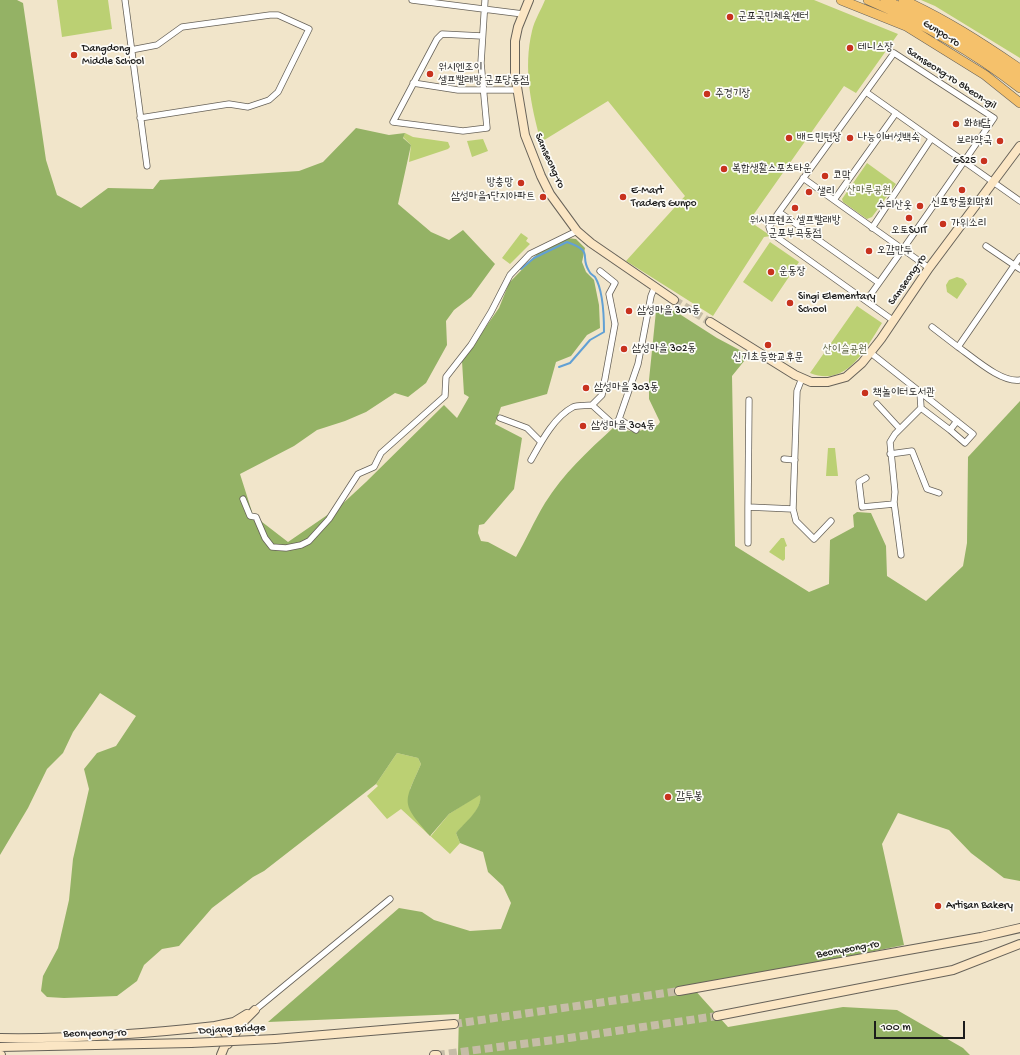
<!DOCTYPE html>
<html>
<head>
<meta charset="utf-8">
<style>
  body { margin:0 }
  #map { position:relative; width:1020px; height:1055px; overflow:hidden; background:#f1e5ca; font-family:"Gochi Hand",sans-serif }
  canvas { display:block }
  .scale { position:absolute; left:874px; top:1021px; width:91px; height:18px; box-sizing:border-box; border:2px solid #1c1c1c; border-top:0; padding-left:5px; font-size:12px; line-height:14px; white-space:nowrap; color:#1c1c1c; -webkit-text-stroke:3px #fdfcf7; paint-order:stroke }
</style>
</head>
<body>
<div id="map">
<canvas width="1020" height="1055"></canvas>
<div class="scale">100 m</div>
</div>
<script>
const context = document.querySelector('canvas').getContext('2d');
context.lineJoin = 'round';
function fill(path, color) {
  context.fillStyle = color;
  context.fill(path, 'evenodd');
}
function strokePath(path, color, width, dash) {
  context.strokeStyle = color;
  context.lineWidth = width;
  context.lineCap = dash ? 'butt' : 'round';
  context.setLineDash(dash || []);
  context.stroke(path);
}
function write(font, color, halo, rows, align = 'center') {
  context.font = font + ' "Gochi Hand","Poor Story",sans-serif';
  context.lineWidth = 3.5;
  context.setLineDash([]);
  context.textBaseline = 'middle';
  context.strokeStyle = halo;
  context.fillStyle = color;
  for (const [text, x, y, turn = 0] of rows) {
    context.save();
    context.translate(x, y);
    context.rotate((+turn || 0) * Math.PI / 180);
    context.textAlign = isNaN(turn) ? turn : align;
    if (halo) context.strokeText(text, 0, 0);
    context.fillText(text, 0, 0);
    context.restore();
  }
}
fill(new Path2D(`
  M57 0H108L112 29 62 37Z
  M545 0H814L898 34 856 93 844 86 749 221 771 236 764 237 713 316 626 261 685 196 608 101 541 142C531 106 523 68 532 31 534 21 541 10 545 0Z
  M921 0H1020V58L935 6Z
  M405 133 413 137 448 142 450 147 448 149 409 162 411 145 403 137Z
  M483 139 488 151 472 157 467 141Z
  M867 163 896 184 872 217 867 219 843 202 842 199Z
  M521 233 528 238 526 241 530 244 510 264 502 258Z
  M770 242 799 262 772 302 743 282Z
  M957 277 963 279 967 284 957 299 947 292 946 285 949 280Z
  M857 306 882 323C866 348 847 388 810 373Z
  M828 448H835L838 476H826Z
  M781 538H784L787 546 785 547V559L783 561 769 552Z
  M397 753 418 758 421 764 410 789 431 836 449 814 480 794C484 809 464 824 456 833L460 843 450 854 401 809 387 819 367 796 378 786 376 784Z`), '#bbd073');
fill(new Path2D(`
  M0 0H17L23 3 46 160 57 195 81 208 108 188 153 189 160 180 299 171 323 162 356 128 389 135 405 133 403 138 411 145 398 204 431 232 449 240 463 230 495 264 471 297 454 310 446 321 447 345 426 383 408 397 395 393 366 412 345 421 317 430 294 446 240 474 253 515 288 542 339 507 366 482 444 405 457 418 469 397 464 394 462 361 499 308 509 283 538 253 567 238 576 239 585 248 582 262 586 272 594 280 599 305 600 328 587 335 571 356 556 362 547 394 501 407 495 424 522 438 514 489 484 524 479 525 478 533 481 541 488 542 516 557C526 540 534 521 545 503 563 474 588 451 613 428L636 432 658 425 660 422 649 399V380L656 311 667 306 717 338 749 355 732 376 735 546 809 592 829 584 830 540 854 527 853 515 857 512 871 513 886 546 887 576 926 601 963 566 967 543 968 457 1020 401V881L1004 878 971 853 949 830 898 813 882 844 904 945 693 988 728 1027 843 1007 897 1010 963 1048 970 1055H458L459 1014 268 1022 399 908 422 912 434 920 470 931 501 929 511 903 503 886 488 872 483 852 460 843 456 833C464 823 483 809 480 795L449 814 430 836C401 802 403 805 421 764L418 758 397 753 376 784 264 871 253 877 212 908 179 946 162 949 144 965 137 981 117 996 64 998 47 997 41 991 43 976 58 948 69 900 73 859 89 789 84 769 97 753 116 746 136 716 100 693 73 732 63 753 47 769 28 808 0 855Z`), '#94b265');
strokePath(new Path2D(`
  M521 269 534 258 567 242C595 252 579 255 589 271 590 274 593 275 595 277 603 290 604 317 604 332L590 340 570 363 559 367`), '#62a0d4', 2);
strokePath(new Path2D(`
  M674 300 710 322
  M454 1024 679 991
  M437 1055 569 1038 717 1016`), '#c6bda7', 8, [8, 4]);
const street = new Path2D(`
  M125 0 147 166
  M412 0 523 14
  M482 36 442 34 437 39 393 122 463 131 487 128 481 63 485 0
  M131 50 157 45 182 27 270 15H278L309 29 278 92 269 100 248 107 229 104 140 118
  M413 83 458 90H516
  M866 92 1020 201
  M803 178 929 268
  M834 200 896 113
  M779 212 769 227 771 233 894 321
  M872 228 931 139
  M986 246 1020 269
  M1020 257 958 347C974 358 1001 383 1020 380
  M866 301C910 240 952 179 994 118L894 53 779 212 879 283
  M932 327 958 347
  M871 353 876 357 973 434 965 443 950 430 957 421
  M920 392 921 408 950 430
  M749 400 748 507 793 509 797 391 802 378
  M877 404 900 429
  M592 405 602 395 615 324 609 294 615 283 600 271
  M500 418 527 428 541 442
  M636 430 619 419 638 364 651 296 655 286
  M890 454 912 451 927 489 939 493
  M784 459 795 460
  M531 460C541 442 554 417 573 407 578 405 586 406 592 405L614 425 619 419
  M866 478 859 482 862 507 894 504
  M243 499 250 516 256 517 265 538 272 547 286 548 301 545 309 541 329 519 358 474 374 467 381 453 445 396 446 377 471 345 491 312 510 275 530 254 577 231
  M793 509 796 521 814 539 831 521
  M748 543V507
  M901 555 894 502 895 492 890 442 895 434 921 408
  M255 1010 390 899`);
const secondary = new Path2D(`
  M529 0 518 27 515 41V75L525 135 541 176 550 194 577 231 591 243 674 300
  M710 322 795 375 811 382H828L846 377 862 363 881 339 929 268 1020 146
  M679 991 981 937 1020 928
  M717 1016 953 970 1020 944
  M215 1026 234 1022 247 1014
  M0 1038C71 1039 145 1034 215 1026L222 1028 228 1038 221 1055
  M275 1039 454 1024
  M228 1044 243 1022 255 1010
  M0 1047 191 1043
  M0 1055H1
  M434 1055H437`);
const primary = new Path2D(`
  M841 0 906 26 985 75 1020 103
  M868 0C925 25 971 50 1020 88
  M885 0 949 30 1020 79
  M903 0C945 19 982 43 1020 69`);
strokePath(street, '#676259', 7);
strokePath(secondary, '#676259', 10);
strokePath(primary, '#676259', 10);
strokePath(street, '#fff', 5.5);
strokePath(secondary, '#fbe6c4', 8);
strokePath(primary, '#f5c16b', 9);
const secondaryBridge = new Path2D(`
  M191 1043 275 1039`);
strokePath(secondaryBridge, '#676259', 10, []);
strokePath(secondaryBridge, '#fbe6c4', 8);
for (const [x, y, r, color] of [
  [730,17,4,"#c8321e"],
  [850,48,4,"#c8321e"],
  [74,55,4,"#c8321e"],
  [430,74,4,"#c8321e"],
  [707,94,4,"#c8321e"],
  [956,124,4,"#c8321e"],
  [789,138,4,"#c8321e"],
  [850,138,4,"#c8321e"],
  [1000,141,4,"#c8321e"],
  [984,161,4,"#c8321e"],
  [724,169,4,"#c8321e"],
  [825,176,4,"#c8321e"],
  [521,183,4,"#c8321e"],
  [962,190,4,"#c8321e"],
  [809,192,4,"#c8321e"],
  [543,197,4,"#c8321e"],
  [623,197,4,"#c8321e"],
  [920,206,4,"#c8321e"],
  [795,208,4,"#c8321e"],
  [909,218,4,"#c8321e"],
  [943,224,4,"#c8321e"],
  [869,251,4,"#c8321e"],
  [771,272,4,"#c8321e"],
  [790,303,4,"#c8321e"],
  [629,311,4,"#c8321e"],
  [768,345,4,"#c8321e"],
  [624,349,4,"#c8321e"],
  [586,388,4,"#c8321e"],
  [865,393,4,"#c8321e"],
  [583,426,4,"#c8321e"],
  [668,797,4,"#c8321e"],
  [938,906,4,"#c8321e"]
]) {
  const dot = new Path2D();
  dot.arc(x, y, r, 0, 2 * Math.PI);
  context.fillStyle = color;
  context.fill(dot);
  strokePath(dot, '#fdfcf7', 1.5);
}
write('11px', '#1c1c1c', '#fdfcf7', [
  ["군포국민체육센터",738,17],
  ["테니스장",858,48],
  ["Dangdong",82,49],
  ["Middle School",82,62],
  ["워시엔조이",438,68],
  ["셀프빨래방 군포당동점",438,81],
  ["주경기장",715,94],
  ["화해담",964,124],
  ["배드민턴장",797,138],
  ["나능이버섯백숙",858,138],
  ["보라약국",992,141,"right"],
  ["GS25",976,161,"right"],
  ["복합생활스포츠타운",732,169],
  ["코막",833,176],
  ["방충망",513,183,"right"],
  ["E-Mart",631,191],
  ["Traders Gunpo",631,204],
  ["샐리",817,192],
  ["삼성마을1단지아파트",535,197,"right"],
  ["신포항물회막회",962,203,"center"],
  ["수리산옷",912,206,"right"],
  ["워시프렌즈 셀프빨래방",795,221,"center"],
  ["군포부곡동점",795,234,"center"],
  ["가위소리",951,224],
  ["오토SUIT",909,231,"center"],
  ["오감만두",877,251],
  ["운동장",779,272],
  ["Singi Elementary",798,297],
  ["School",798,310],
  ["삼성마을 301동",637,311],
  ["삼성마을 302동",632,349],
  ["신기초등학교후문",768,358,"center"],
  ["삼성마을 303동",594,388],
  ["책놀이터도서관",873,393],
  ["삼성마을 304동",591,426],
  ["감투봉",676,797],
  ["Artisan Bakery",946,906]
], 'left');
write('11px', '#1c1c1c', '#fdfcf7', [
  ["Gunpo-ro",941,34,32],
  ["Samseong-ro 8beon-gil",951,79,33],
  ["Samseong-ro",549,161,66],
  ["Samseong-ro",908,280,-55],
  ["Beonyeong-ro",848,950,-10],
  ["Dojang Bridge",232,1030,-3],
  ["Beonyeong-ro",95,1034,-1]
]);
write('11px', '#545b3a', '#fdfcf7', [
  ["산마루공원",869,191],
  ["산이슬공원",845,350]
]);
</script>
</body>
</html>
